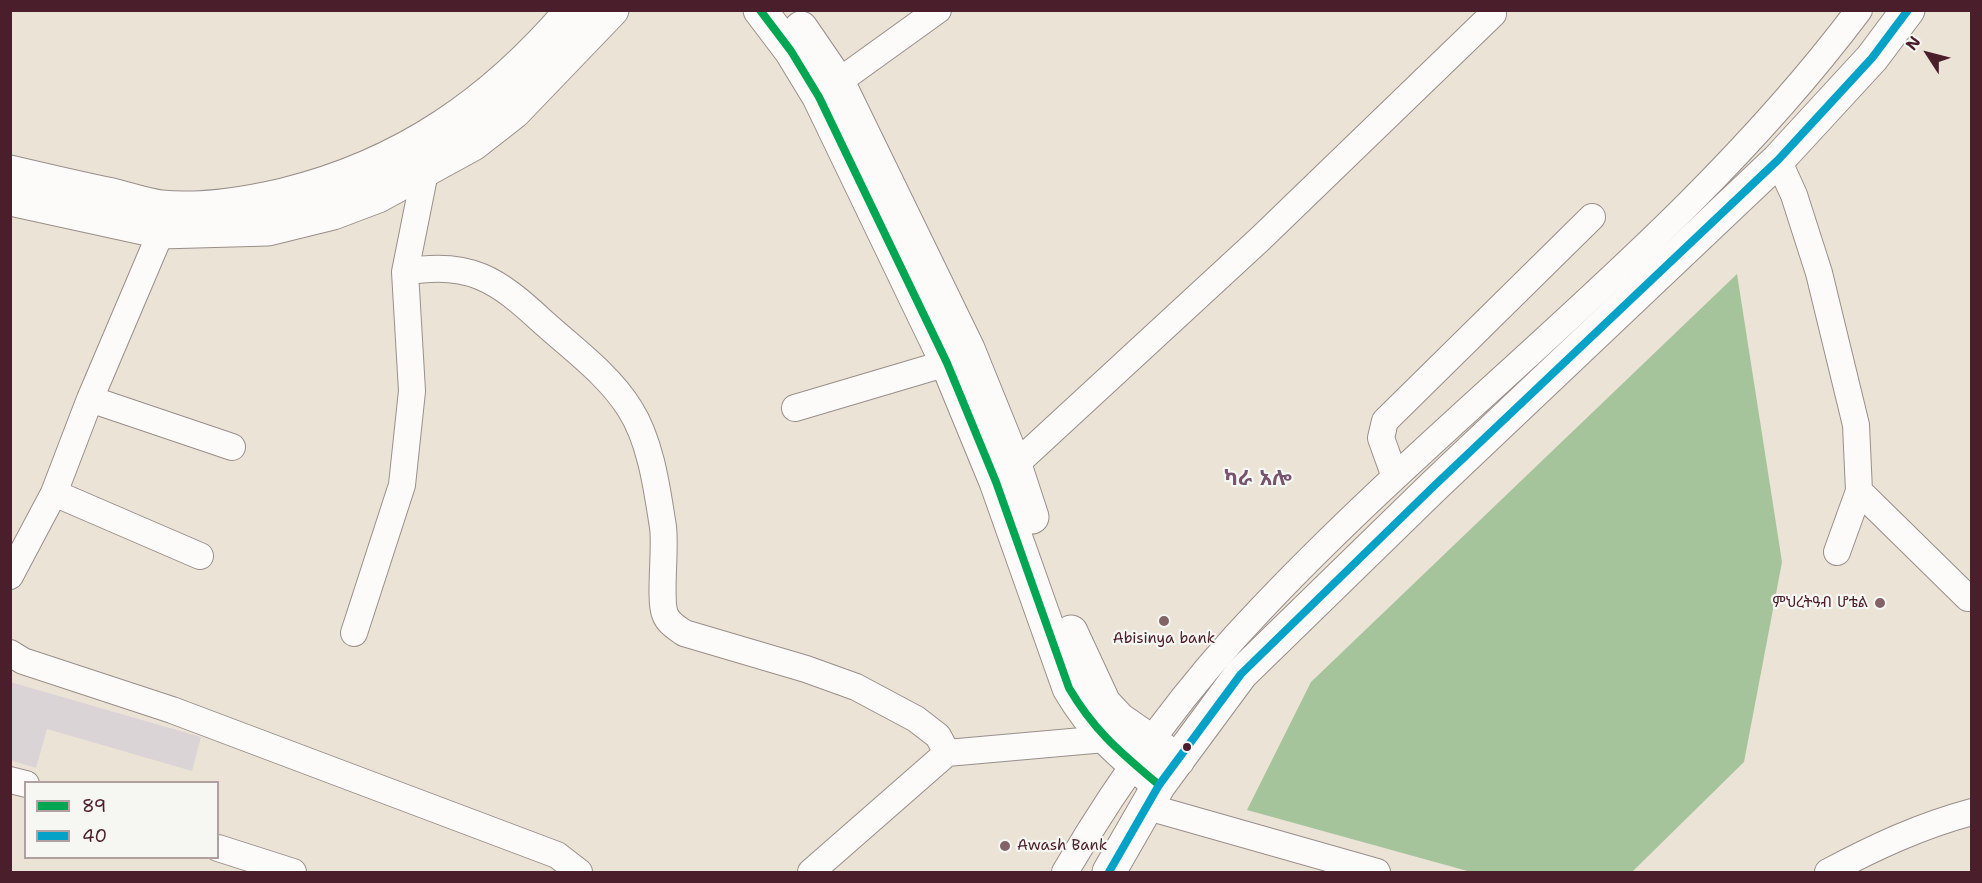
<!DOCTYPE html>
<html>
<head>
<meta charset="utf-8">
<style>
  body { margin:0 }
  #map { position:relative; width:1982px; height:883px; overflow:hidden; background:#ebe3d6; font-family:"Shantell Sans",sans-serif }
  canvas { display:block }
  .frame { position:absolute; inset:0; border:12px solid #4a1f2b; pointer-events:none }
  .legend { position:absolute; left:24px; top:781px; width:195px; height:78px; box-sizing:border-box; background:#f6f6f2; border:2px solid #b1a0a2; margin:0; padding:8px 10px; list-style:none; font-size:18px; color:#4a1f2b }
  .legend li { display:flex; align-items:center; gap:12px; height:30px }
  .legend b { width:30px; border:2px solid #b1a0a2 }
  .north { position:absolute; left:1898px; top:24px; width:60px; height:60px; -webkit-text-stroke:4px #f6f6f2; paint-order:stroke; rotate:306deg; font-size:16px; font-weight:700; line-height:24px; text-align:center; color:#4a1f2b }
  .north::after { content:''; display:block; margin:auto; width:21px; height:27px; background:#4a1f2b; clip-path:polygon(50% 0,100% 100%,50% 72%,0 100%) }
</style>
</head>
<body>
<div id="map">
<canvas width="1982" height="883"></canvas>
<div class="frame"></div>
<ul class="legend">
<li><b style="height:8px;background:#00a651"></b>89</li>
<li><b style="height:8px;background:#04a2c6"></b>40</li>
</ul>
<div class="north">N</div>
</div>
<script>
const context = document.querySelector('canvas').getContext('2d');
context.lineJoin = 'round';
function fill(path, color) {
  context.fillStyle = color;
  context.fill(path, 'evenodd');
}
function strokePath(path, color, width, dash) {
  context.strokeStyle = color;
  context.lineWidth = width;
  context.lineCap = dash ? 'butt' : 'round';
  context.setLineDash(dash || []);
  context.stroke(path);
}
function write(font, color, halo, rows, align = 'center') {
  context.font = font + ' "Shantell Sans","Noto Sans Ethiopic",sans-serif';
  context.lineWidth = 4.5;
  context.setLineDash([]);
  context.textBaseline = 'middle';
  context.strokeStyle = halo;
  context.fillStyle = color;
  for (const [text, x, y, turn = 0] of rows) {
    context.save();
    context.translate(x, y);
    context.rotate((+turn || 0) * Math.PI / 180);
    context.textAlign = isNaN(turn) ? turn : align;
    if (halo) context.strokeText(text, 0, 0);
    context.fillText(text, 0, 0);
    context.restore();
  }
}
fill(new Path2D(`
  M1737 274 1782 562 1744 762 1632 872H1471L1247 810 1311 682Z`), '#a6c49b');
fill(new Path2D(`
  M10 682 201 737 192 771 47 729 36 768 10 760Z`), '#dad4d7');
const minor = new Path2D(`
  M838 82 938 10
  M1778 160 1794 195 1819 273 1856 425 1859 491 1837 552
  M405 272C469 260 498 280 543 322 573 349 609 375 630 409 651 442 657 489 663 527 666 548 659 600 665 614 668 623 677 628 684 633L806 669 856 687 916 719 938 736 947 753 811 872
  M90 399 232 447
  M795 408 947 363
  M1015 465 1260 239 1493 14
  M1395 477 1381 438 1385 421 1592 217
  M1859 491 1968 598
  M54 493 200 556
  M10 576 54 493 90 399 161 232
  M354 633 402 485 412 391 405 272 425 172
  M10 653 23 661 172 710 557 855 579 872
  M947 753 1105 739
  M10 780 26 784
  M1148 807 1377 872
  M218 848 293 872
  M1065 872C1120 778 1186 687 1262 608 1456 403 1689 237 1859 10
  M1828 872C1875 847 1920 826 1972 812`);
const major = new Path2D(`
  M760 10 791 51 819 97 947 363 996 482 1069 688C1095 732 1120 752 1159 785
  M801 28 838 82 968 349 1015 465 1032 517
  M10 172C44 180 78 188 112 195 128 199 145 205 161 207 201 211 244 204 283 195 402 166 493 103 572 10
  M10 199 161 232 268 229 333 213 378 196 473 144 514 112 612 10
  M1071 632 1104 703 1119 719 1178 760
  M1109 872 1159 785 1241 674 1434 486 1778 160 1872 58 1908 10`);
strokePath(minor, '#9a8e8a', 28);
strokePath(major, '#9a8e8a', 35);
strokePath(minor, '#fcfbf9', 26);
strokePath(major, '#fcfbf9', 33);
strokePath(new Path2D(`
  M760 10 791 51 819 97 947 363 996 482 1069 688C1095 732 1120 752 1159 785`), '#00a651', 8);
strokePath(new Path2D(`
  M1109 872 1159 785 1241 674 1434 486 1778 160 1872 58 1908 10`), '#04a2c6', 8);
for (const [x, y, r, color] of [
  [1880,603,6,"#826467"],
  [1164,621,6,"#826467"],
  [1187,747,5,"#4a1f2b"],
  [1005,846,6,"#826467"]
]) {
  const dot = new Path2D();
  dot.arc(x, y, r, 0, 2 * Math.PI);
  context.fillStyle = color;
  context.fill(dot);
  strokePath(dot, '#f6f6f2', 2);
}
write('15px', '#4a1f2b', '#f6f6f2', [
  ["ምህረትዓብ ሆቴል",1868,603],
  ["Abisinya bank",1164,639,"center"],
  ["Awash Bank",1017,846,"left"]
], 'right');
write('bold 21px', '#75556d', '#f6f6f2', [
  ["ካራ አሎ",1258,480]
]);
</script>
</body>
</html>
